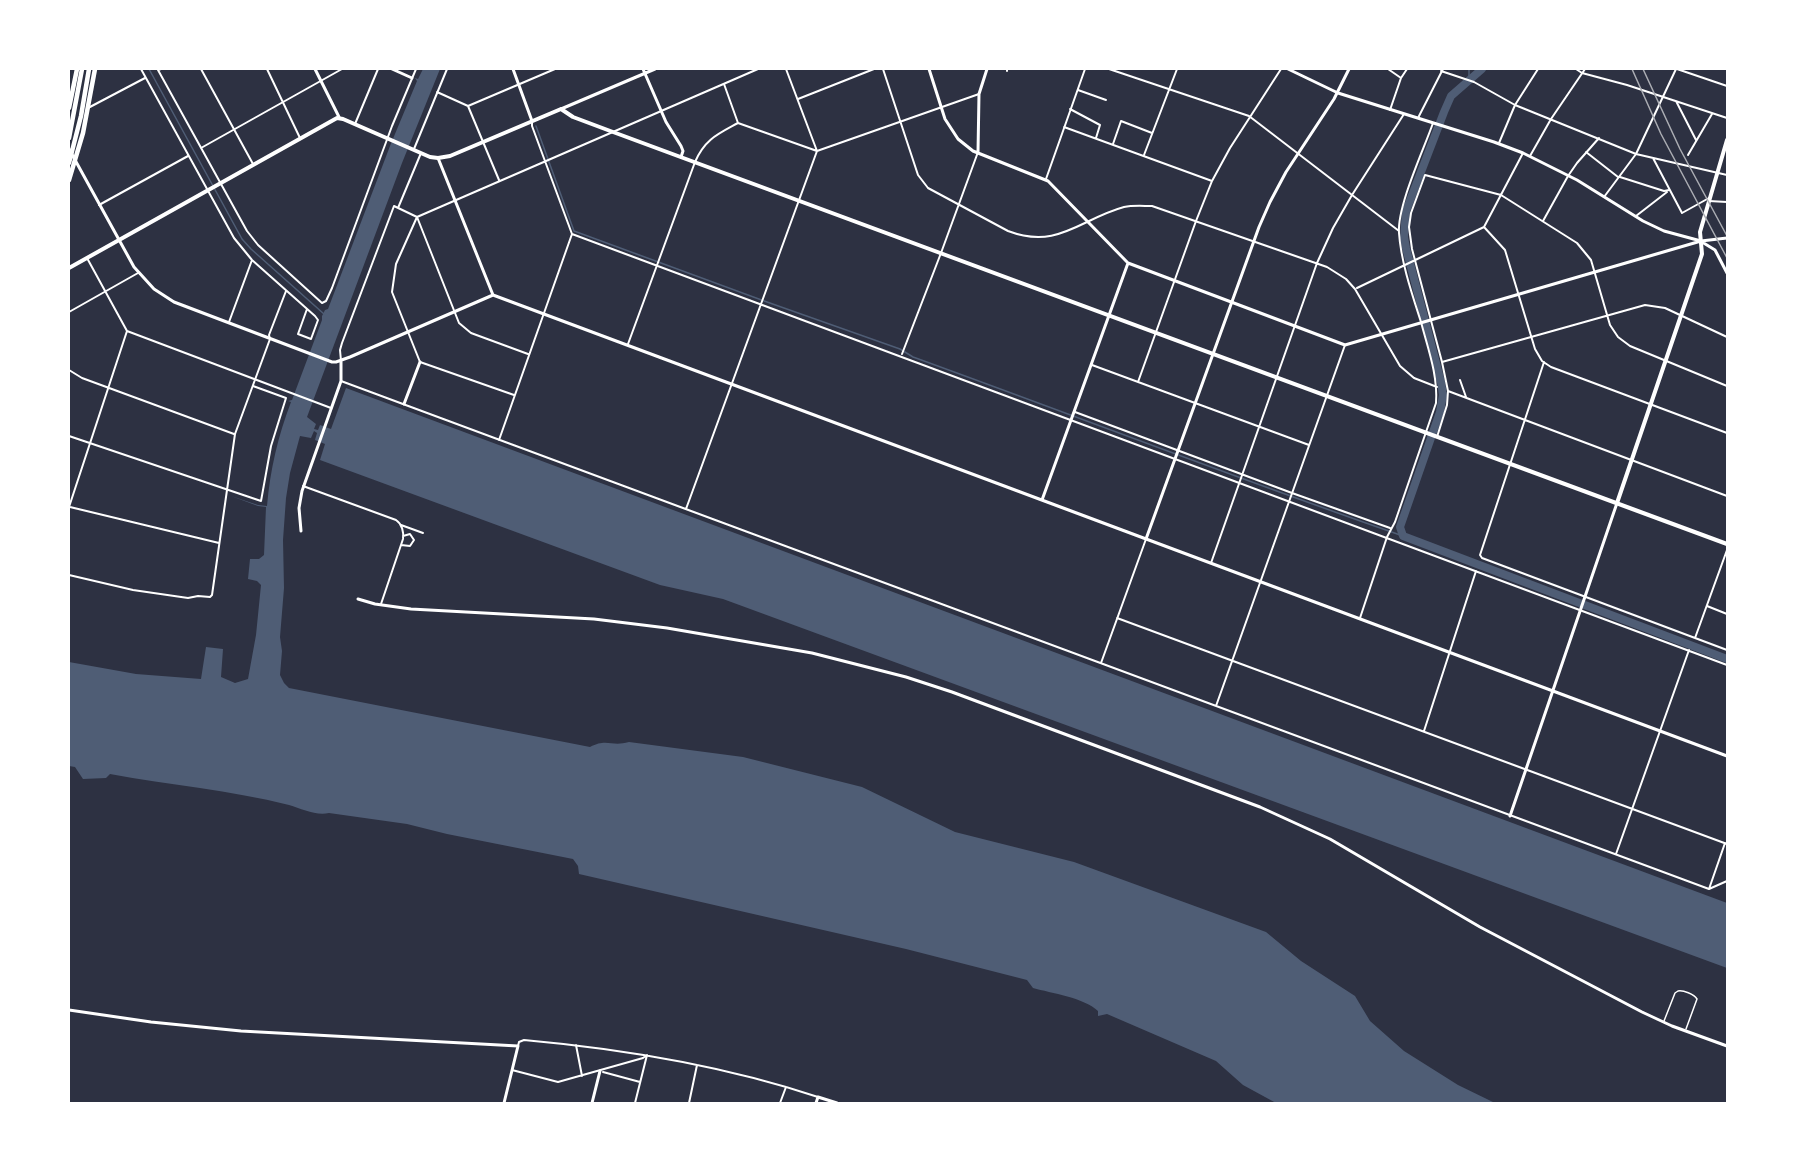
<!DOCTYPE html>
<html>
<head>
<meta charset="utf-8">
<style>
  body { margin:0 }
  #map { position:relative; width:1796px; height:1172px; overflow:hidden; background:#2d3142; font-family:Lora,serif }
  canvas { display:block }
  .frame { position:absolute; inset:0; border:70px solid #fff; pointer-events:none }
</style>
</head>
<body>
<div id="map">
<canvas width="1796" height="1172"></canvas>
<div class="frame"></div>
</div>
<script>
const context = document.querySelector('canvas').getContext('2d');
context.lineJoin = 'round';
function fill(path, color) {
  context.fillStyle = color;
  context.fill(path, 'evenodd');
}
function strokePath(path, color, width, dash) {
  context.strokeStyle = color;
  context.lineWidth = width;
  context.lineCap = dash ? 'butt' : 'round';
  context.setLineDash(dash || []);
  context.stroke(path);
}
fill(new Path2D(`
  M423 69H440L402 163 307 417 316 424 314 429 318 430 320 425 331 429 346 388 1727 903V968L723 599 660 585 320 460 325 444 315 440 317 433 314 431 311 438 300 436 290 473 286 498 283 540 284 588 280 637 282 651 280 675 284 683 289 688 590 747C607 738 611 747 629 742L743 757 862 787 955 832 1074 862 1266 932 1301 961 1355 996 1370 1021 1404 1051 1458 1085 1495 1103H1276L1243 1085 1216 1061 1107 1014 1098 1016V1011C1085 998 1051 993 1033 988L1027 980 906 949 579 874 578 866 573 859 447 834 407 824 329 813C316 816 302 809 289 805 230 790 170 785 110 774L106 778 83 779 75 767 69 766V662L136 674 201 679 206 647 223 649 221 677 235 683 248 679 256 635 261 585 257 581 248 579 250 559H259L264 555 266 507 258 506 231 496 258 505 267 506C270 470 278 436 291 402L288 401 292 400 322 320V316L325 310 328 309 390 146 417 81 415 78 418 79Z`), '#4f5d75');
strokePath(new Path2D(`
  M149 69 242 239 251 249 324 314
  M1469 80V69
  M536 126 574 231 767 302 900 349 913 357C1076 416 1238 479 1403 536`), '#4f5d75', 1.5);
strokePath(new Path2D(`
  M1482 69 1451 96 1444 112 1406 211 1404 237 1406 248 1441 382 1443 395 1440 412 1400 527 1403 536 1727 659`), '#4f5d75', 8);
strokePath(new Path2D(`
  M1664 1021 1675 993 1678 991C1683 990 1694 994 1697 999L1686 1029`), '#fff', 1.5);
strokePath(new Path2D(`
  M141 69 234 238 252 260 315 316 318 320 311 339 298 334 307 309
  M161 69 158 70 247 231 258 245 322 303 326 301 332 288 392 126 416 69
  M201 69 253 164
  M267 69 300 138
  M883 69 918 175 928 188 1008 231C1058 250 1080 219 1124 207 1133 205 1143 206 1152 206L1327 267 1346 279 1355 289 1400 366 1414 378 1437 387
  M1109 69 1249 116 1399 231
  M1388 69 1401 78
  M1576 69 1582 73 1627 85 1727 118
  M1677 69 1727 86
  M1007 71V69
  M1441 71 1474 82 1515 105 1636 154 1727 175
  M724 84 738 123
  M1078 90 1106 100
  M437 92 468 106 499 180
  M798 99 874 69
  M1676 101 1696 140
  M468 106 555 69
  M88 108 145 78
  M1070 109 1100 125 1096 138
  M1390 110 1401 78 1407 69
  M1418 118 1443 69
  M355 124 378 69
  M1064 127 1212 181
  M1499 143 1515 105 1538 69
  M1113 144 1121 121 1152 133
  M201 148 342 69
  M414 149 447 69
  M1586 152 1618 177
  M1144 155 1177 69
  M1688 155 1712 114
  M1530 156 1551 119 1585 69
  M1653 158 1682 213 1709 198
  M1620 177 1664 191 1669 190
  M1046 179 1085 69
  M1604 197 1636 154 1676 69
  M1709 201 1727 202
  M99 205 188 156
  M398 208 421 153
  M1636 216 1667 192
  M1543 221 1568 176 1577 163 1599 138
  M1484 227 1505 250 1535 349 1542 361 1551 367 1727 433
  M572 234 1727 665
  M87 258 127 331 331 408
  M1357 288 1484 227 1523 153
  M69 312 138 273
  M229 322 252 260
  M628 344 695 162C705 139 718 134 738 123L817 151 979 94
  M902 354 941 253 978 152
  M341 361 340 350 342 343 394 206 417 217 459 323 471 333 528 354
  M1442 362 1645 305 1665 308 1727 337
  M1544 362 1480 555 1482 558 1727 650
  M1092 365 1309 445
  M69 370 82 378 234 434
  M1460 380 1466 397
  M341 381 1709 889 1727 881
  M1138 382 1196 221 1212 181 1230 148 1281 69
  M1448 391 1727 496
  M514 395 420 362 392 292 396 264 417 217 758 69
  M1075 412 1292 493 1390 528
  M69 436 261 501 271 446 286 398 253 386
  M1437 437 1447 405 1448 391 1442 362 1412 249 1409 227 1411 213 1425 175 1501 195 1577 243 1591 260 1610 325 1618 337 1630 346 1727 386
  M499 440 572 234 532 126V121
  M303 486 396 520C402 524 404 532 403 539L381 604
  M69 507 127 331
  M70 507 219 543
  M686 509 817 151 786 69
  M401 525 423 533
  M401 545 410 546 414 540 410 534 403 536
  M1211 563 1317 263 1333 228 1352 195 1404 114
  M69 575 133 590 188 598 198 596 210 597 212 595 235 434 270 339 269 335 286 291
  M1707 606 1727 614
  M1117 618 1727 844
  M1360 618 1387 537 1395 522 1436 403C1438 375 1428 349 1421 322 1412 294 1401 262 1399 233 1397 206 1424 149 1433 123
  M1695 638 1727 550
  M1101 663 1146 539
  M1216 706 1345 345
  M1424 731 1476 571
  M1616 854 1689 650
  M1709 889 1725 843
  M576 1045 582 1076
  M518 1046 519 1042 524 1040C624 1049 722 1065 818 1097
  M512 1070 558 1082 643 1058 647 1055
  M603 1072 640 1082
  M635 1103 647 1055
  M689 1103 697 1065
  M780 1103 786 1087`), '#fff', 2);
strokePath(new Path2D(`
  M315 69 339 117
  M392 69 412 78
  M513 69 532 121
  M643 69 666 122 681 146 683 151 681 157
  M929 69 945 119 958 139 973 151 1048 181 1128 263 1345 345 1701 241
  M1288 69 1338 93 1494 142 1523 153 1577 180 1643 221 1664 231 1701 241 1727 238
  M561 109 655 69
  M69 149 134 267 154 289 174 302 332 362H336L350 357 493 295 1727 756
  M978 152 979 94 987 69
  M438 158 493 295
  M1702 242 1715 250 1727 273
  M404 404 420 362
  M1042 500 1128 263
  M301 531 299 508 302 491 341 381V361
  M1146 539 1259 227 1270 202 1286 172 1334 99 1349 69
  M358 599 375 604 411 609 594 619 667 628 812 653 906 677 952 692 1260 807 1330 839 1480 927 1642 1012 1672 1026 1727 1046
  M1510 816 1617 503
  M69 1010 151 1022 241 1031 518 1046 504 1103
  M592 1103 600 1071
  M816 1103 818 1097 837 1103`), '#fff', 3);
strokePath(new Path2D(`
  M1617 503 1702 254 1700 232 1727 140`), '#fff', 4);
strokePath(new Path2D(`
  M69 268 337 118 343 119 430 157 438 158 450 156 561 109 573 117 613 132 1727 544`), '#fff', 4);
strokePath(new Path2D(`
  M69 108 77 69
  M69 180 83 133 95 69`), '#fff', 4.5);
strokePath(new Path2D(`
  M69 138 82 69
  M69 163 81 116 89 69`), '#fff', 4.5);
strokePath(new Path2D(`
  M1632 69 1661 134 1727 258
  M1643 69 1680 149 1727 236`), '#abadb3', 1.5);
</script>
</body>
</html>
